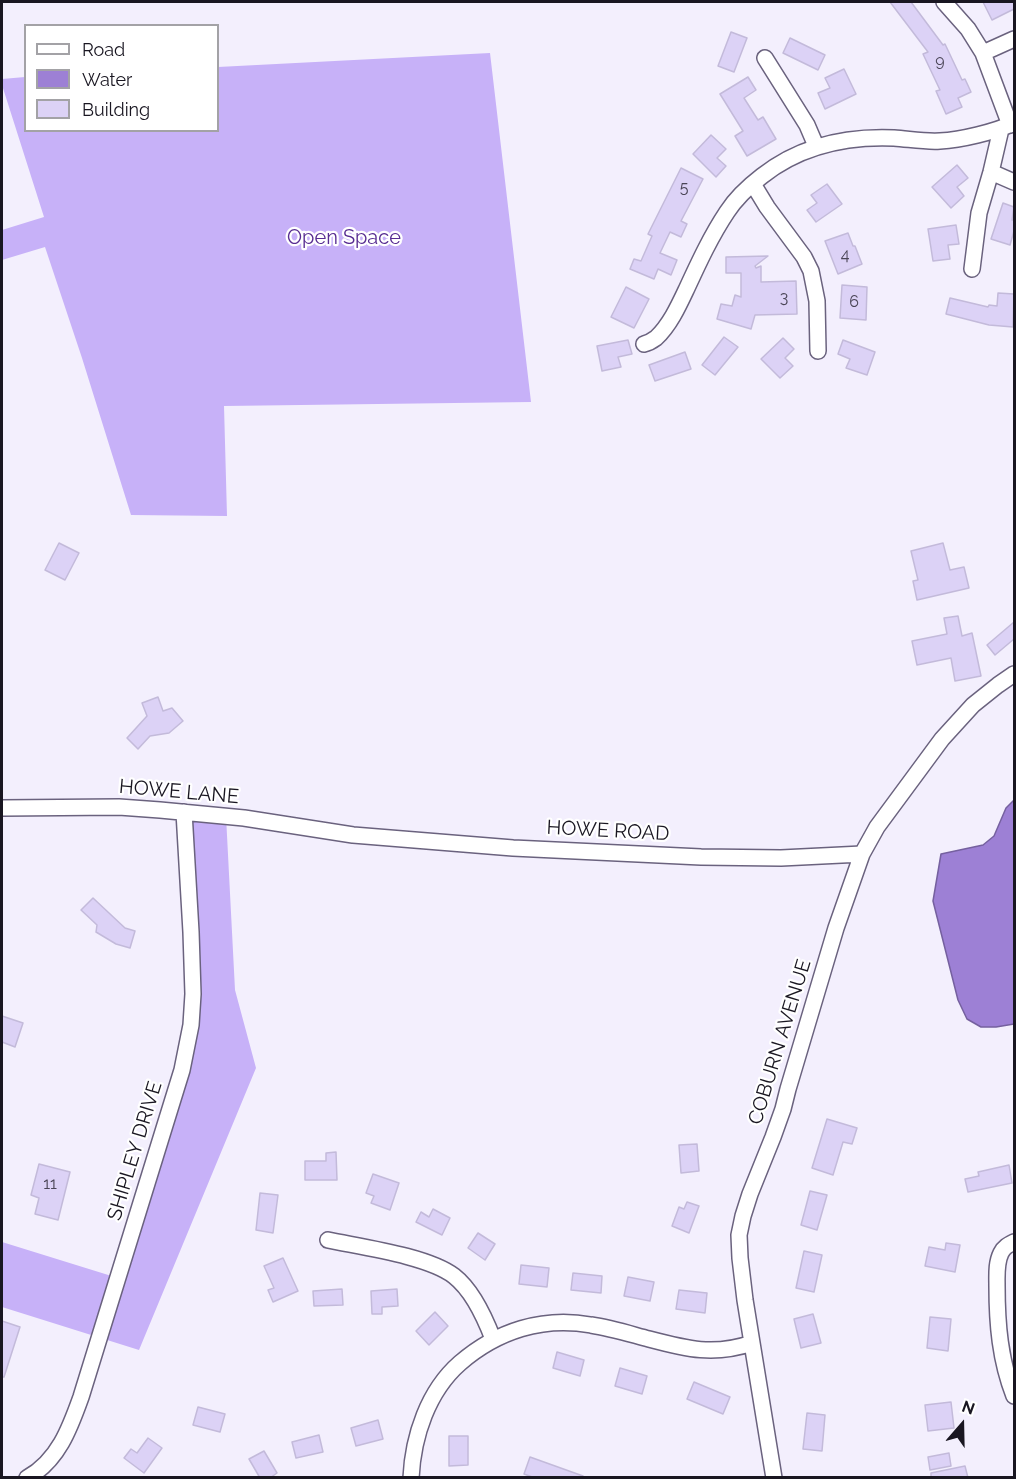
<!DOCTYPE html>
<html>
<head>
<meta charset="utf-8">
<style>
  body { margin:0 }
  #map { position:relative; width:1016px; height:1479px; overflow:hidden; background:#f3effd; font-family:Raleway,sans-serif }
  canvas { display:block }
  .frame { position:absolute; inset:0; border:3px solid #191621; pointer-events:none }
  .legend { position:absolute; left:24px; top:24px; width:195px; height:108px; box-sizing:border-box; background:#fff; border:2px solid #a3a2a6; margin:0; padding:8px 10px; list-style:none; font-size:18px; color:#191621 }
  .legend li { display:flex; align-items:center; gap:12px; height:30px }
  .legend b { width:30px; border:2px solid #a3a2a6 }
  .north { position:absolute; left:932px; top:1395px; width:60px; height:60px; -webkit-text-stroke:4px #fff; paint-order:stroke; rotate:20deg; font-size:16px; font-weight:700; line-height:24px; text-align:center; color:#191621 }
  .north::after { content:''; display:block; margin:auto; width:21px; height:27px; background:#191621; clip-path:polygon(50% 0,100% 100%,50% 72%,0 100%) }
</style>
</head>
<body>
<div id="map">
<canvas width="1016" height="1479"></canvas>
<div class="frame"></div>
<ul class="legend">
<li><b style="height:8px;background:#fff"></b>Road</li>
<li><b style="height:16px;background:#9d80d5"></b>Water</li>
<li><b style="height:16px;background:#dcd2f6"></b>Building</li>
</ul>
<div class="north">N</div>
</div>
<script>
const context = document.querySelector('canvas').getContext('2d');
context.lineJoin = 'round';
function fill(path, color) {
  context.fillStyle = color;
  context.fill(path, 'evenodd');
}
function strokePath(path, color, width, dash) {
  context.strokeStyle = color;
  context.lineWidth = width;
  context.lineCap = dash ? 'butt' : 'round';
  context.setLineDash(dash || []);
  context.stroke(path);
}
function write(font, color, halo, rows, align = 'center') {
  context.font = font + ' Raleway,sans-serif';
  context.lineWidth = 4.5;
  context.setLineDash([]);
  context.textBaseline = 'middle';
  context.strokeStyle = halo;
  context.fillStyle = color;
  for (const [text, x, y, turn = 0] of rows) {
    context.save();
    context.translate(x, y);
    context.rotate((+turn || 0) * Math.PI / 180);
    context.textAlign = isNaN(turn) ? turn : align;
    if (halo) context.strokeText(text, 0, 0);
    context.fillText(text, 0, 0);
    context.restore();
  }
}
fill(new Path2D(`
  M490 53 531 402 224 406 227 516 131 515 82 358 45 247 2 260V230L44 217 2 85V79L25 77 26 130H218V67Z
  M184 812 226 816 235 990 256 1068 139 1350 2 1307V1242L118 1278 189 1040Z`), '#c7b1f8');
const water = new Path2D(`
  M1014 800V1024L996 1027H981L967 1019 958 1000 933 901 941 854 983 845 994 836 1006 808Z`);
fill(water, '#9d80d5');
strokePath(water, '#75609f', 1.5);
const building = new Path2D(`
  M890 2H911L943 45 945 44 962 80 965 79 971 92 958 98 962 107 946 114 936 91 940 90 923 54 928 52Z
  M983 2H1014V9L992 20Z
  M731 32 747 38 734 72 718 66Z
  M790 38 825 55 818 70 783 53Z
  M844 69 856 94 825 109 818 93 830 88 825 78Z
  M748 77 756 90 744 98 758 120 763 117 776 139 747 156 735 136 743 131 720 94Z
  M711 135 726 149 717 158 726 166 716 177 693 154Z
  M957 165 968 178 957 187 964 196 951 208 932 187Z
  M681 168 703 179 681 221 687 224 681 237 670 232 660 253 677 260 671 275 658 269 654 279 630 269 634 259 641 261 652 236 648 234Z
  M827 184 842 204 816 222 807 210 817 203 811 195Z
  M1003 203 1014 207 1012 220H1014V231L1010 245 991 239Z
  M956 225 959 244 948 245 950 259 933 261 928 229Z
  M848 233 853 246H855L862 264 838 274 825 241Z
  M768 256 755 266 756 268 761 266V282L796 281 797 314 755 315 751 329 717 319 721 304 732 306 735 295 741 297V273H726V257Z
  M842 285 867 287 866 320 840 318Z
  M626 287 649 299 634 328 611 317Z
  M998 293 1014 294 1013 327 989 325 946 314 950 298 988 307 989 305 997 306Z
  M724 337 738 347 715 375 702 365Z
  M783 338 794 349 785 358 793 366 780 378 761 359Z
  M628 340 632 354 618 357 621 367 602 371 597 346Z
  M843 340 875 352 867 375 846 368 850 359 838 354Z
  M685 352 691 369 655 381 649 365Z
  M59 543 79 553 65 580 45 570Z
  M943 543 950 570 964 567 969 588 917 600 913 581 918 580 911 551Z
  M958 616 962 636 972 633 981 676 955 681 951 658 917 665 912 641 947 634 944 618Z
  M1014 622V639L995 655 987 645Z
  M158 697 163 711 172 708 183 721 169 733 150 736 138 749 127 738 147 716 142 703Z
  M93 898 125 928 135 931 130 948 116 944 96 932 97 925 81 910Z
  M2 1016 23 1023 15 1047 2 1042Z
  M827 1119 857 1128 852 1144 843 1142 833 1175 812 1168Z
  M697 1144 699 1171 681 1173 679 1145Z
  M336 1152 337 1180H305V1161H326V1153Z
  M39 1164 70 1172 58 1220 35 1214 39 1198 31 1195Z
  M1009 1165 1012 1183 968 1192 965 1179 979 1176 978 1172Z
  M373 1174 399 1183 390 1210 371 1203 374 1196 366 1193Z
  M810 1191 827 1195 817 1230 801 1225Z
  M260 1193 278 1195 273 1233 256 1230Z
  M687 1202 699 1206 689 1233 672 1226 679 1207 684 1209Z
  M433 1209 450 1218 442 1235 416 1222 421 1212 429 1217Z
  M478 1233 495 1244 485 1260 468 1248Z
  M946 1243 960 1245 955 1272 925 1266 929 1247 945 1250Z
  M804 1251 822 1255 814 1292 796 1288Z
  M283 1258 298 1291 273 1302 268 1290 274 1288 264 1266Z
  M521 1265 549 1268 547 1287 519 1284Z
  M573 1273 602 1276 601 1293 571 1290Z
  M628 1277 654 1282 650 1301 624 1296Z
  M342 1289 343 1305 314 1306 313 1291Z
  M397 1289 398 1306 382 1307V1314H372L371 1291Z
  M679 1290 707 1293 705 1313 676 1309Z
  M435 1312 448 1326 429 1345 416 1331Z
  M813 1314 821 1343 801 1348 794 1319Z
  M930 1317 951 1319 948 1351 927 1348Z
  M2 1321 20 1327 4 1377H2Z
  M557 1352 584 1360 580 1376 553 1368Z
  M620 1368 647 1376 642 1394 615 1386Z
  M694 1382 730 1397 723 1414 687 1399Z
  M951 1402 954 1428 928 1431 925 1405Z
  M198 1407 225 1414 220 1432 193 1425Z
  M807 1413 825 1415 822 1451 803 1449Z
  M378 1420 383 1439 356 1446 351 1428Z
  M319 1435 323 1452 296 1458 292 1442Z
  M449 1436H468V1465L449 1466Z
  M148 1438 162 1448 144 1473 124 1458 131 1449 137 1453Z
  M264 1451 277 1473 270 1478H260L249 1459Z
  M949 1453 951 1466 930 1470 928 1457Z
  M530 1457 583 1476V1478H535L524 1474Z
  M965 1466 968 1478H931V1473Z`);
fill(building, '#dcd2f6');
strokePath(building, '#c3bada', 1.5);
const street = new Path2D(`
  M944 2 968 29 983 53 1010 125
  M983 53 1014 39
  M765 58 807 125 816 146
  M991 172 1014 182
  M753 184 767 207 804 257 811 271 817 301 818 351
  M972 269 979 213 991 172 1001 129
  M644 344C648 343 652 341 656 338 670 325 679 305 687 288 699 262 711 236 727 212 736 198 749 186 762 176 800 146 847 136 894 138 909 139 925 142 940 141 961 140 994 132 1014 123
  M2 808 119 807 160 810 244 818 353 835 513 848 701 857 781 858 862 854
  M328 1240C361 1247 428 1256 454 1276 472 1290 485 1318 493 1339
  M1014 1242C1008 1245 1004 1247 1001 1253 996 1263 997 1275 997 1286 997 1324 1000 1360 1014 1396
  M27 1478C58 1461 70 1428 81 1397L182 1070 191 1025 193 994 191 932 184 812
  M411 1478C413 1436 428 1391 460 1363 497 1331 543 1316 591 1325 611 1328 630 1334 649 1339 687 1349 714 1356 752 1343
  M774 1478 745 1300 740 1258 739 1235 743 1216 750 1194 773 1137 783 1109 788 1089 836 928 862 854 877 827 942 739 973 705 998 685 1014 674`);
strokePath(street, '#6a627e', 18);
strokePath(street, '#fff', 15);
write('16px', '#4a4556', null, [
  ["9",940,61],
  ["5",684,188],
  ["4",845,255],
  ["3",784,298],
  ["6",854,302],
  ["11",50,1184]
]);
write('20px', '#572c91', '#fff', [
  ["Open Space",344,238]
]);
write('20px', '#191621', '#fff', [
  ["HOWE LANE",179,792,5],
  ["HOWE ROAD",608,831,3],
  ["COBURN AVENUE",780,1042,-73],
  ["SHIPLEY DRIVE",135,1151,-73]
]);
</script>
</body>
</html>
